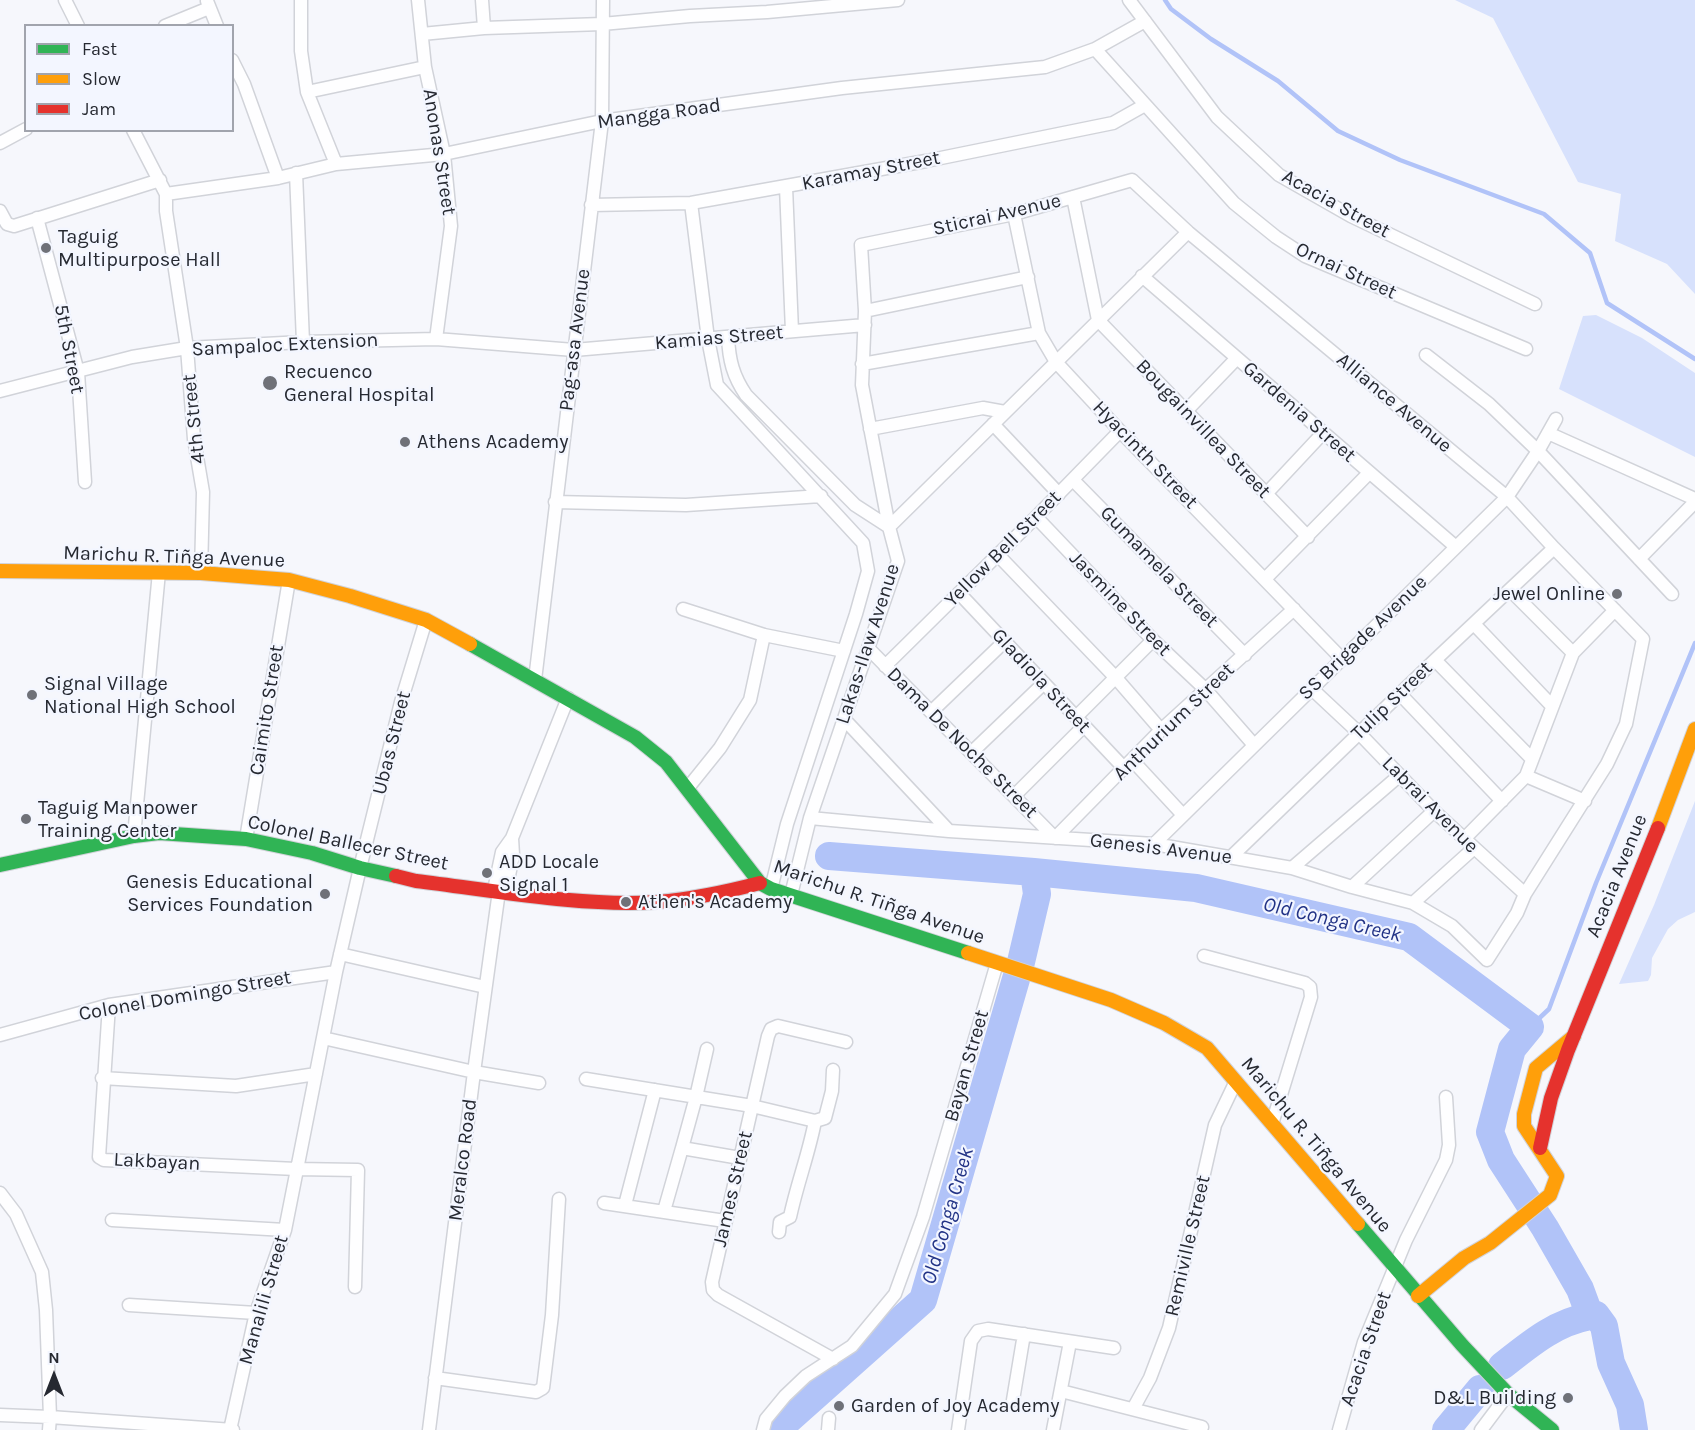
<!DOCTYPE html>
<html>
<head>
<meta charset="utf-8">
<style>
  body { margin:0 }
  #map { position:relative; width:1695px; height:1430px; overflow:hidden; background:#f6f7fc; font-family:Karla,sans-serif }
  canvas { display:block }
  .legend { position:absolute; left:24px; top:24px; width:210px; height:108px; box-sizing:border-box; background:#f3f6ff; border:2px solid #a1a4ad; margin:0; padding:8px 10px; list-style:none; font-size:18px; color:#262931 }
  .legend li { display:flex; align-items:center; gap:12px; height:30px }
  .legend b { width:30px; border:2px solid #a1a4ad }
  .north { position:absolute; left:24px; top:1346px; width:60px; height:60px; -webkit-text-stroke:4px #f3f6ff; paint-order:stroke; rotate:0deg; font-size:16px; font-weight:700; line-height:24px; text-align:center; color:#262931 }
  .north::after { content:''; display:block; margin:auto; width:21px; height:27px; background:#262931; clip-path:polygon(50% 0,100% 100%,50% 72%,0 100%) }
</style>
</head>
<body>
<div id="map">
<canvas width="1695" height="1430"></canvas>
<ul class="legend">
<li><b style="height:8px;background:#30b455"></b>Fast</li>
<li><b style="height:8px;background:#ff9f0a"></b>Slow</li>
<li><b style="height:8px;background:#e5322d"></b>Jam</li>
</ul>
<div class="north">N</div>
</div>
<script>
const context = document.querySelector('canvas').getContext('2d');
context.lineJoin = 'round';
function fill(path, color) {
  context.fillStyle = color;
  context.fill(path, 'evenodd');
}
function strokePath(path, color, width, dash) {
  context.strokeStyle = color;
  context.lineWidth = width;
  context.lineCap = dash ? 'butt' : 'round';
  context.setLineDash(dash || []);
  context.stroke(path);
}
function write(font, color, halo, rows, align = 'center') {
  context.font = font + ' Karla,sans-serif';
  context.lineWidth = 4.5;
  context.setLineDash([]);
  context.textBaseline = 'middle';
  context.strokeStyle = halo;
  context.fillStyle = color;
  for (const [text, x, y, turn = 0] of rows) {
    context.save();
    context.translate(x, y);
    context.rotate((+turn || 0) * Math.PI / 180);
    context.textAlign = isNaN(turn) ? turn : align;
    if (halo) context.strokeText(text, 0, 0);
    context.fillText(text, 0, 0);
    context.restore();
  }
}
fill(new Path2D(`
  M1455 0H1695V294L1667 264 1615 241 1621 194 1578 182 1493 18Z
  M1596 315 1642 338 1695 373V457L1559 389 1583 316Z
  M1695 801V912L1678 920 1668 929 1652 958 1651 975 1648 981 1619 984 1654 905Z`), '#d7e1fc');
strokePath(new Path2D(`
  M1165 0 1171 9 1211 39 1278 81 1338 131 1400 160 1544 214 1590 253 1607 303 1695 359
  M1530 1027 1549 1009 1596 883 1695 643`), '#b1c3f8', 4.5);
strokePath(new Path2D(`
  M829 856 1034 872 1196 888 1409 937 1530 1027 1512 1049 1490 1132 1501 1160 1545 1228 1580 1289 1590 1316
  M1021 962 1037 894 1034 872
  M1590 1316 1596 1315 1604 1326 1611 1363 1630 1405 1634 1430
  M1502 1366C1530 1344 1554 1323 1590 1316
  M777 1430 923 1300 1016 979
  M1446 1430 1480 1389`), '#b1c3f8', 28);
const street = new Path2D(`
  M65 0 78 26
  M301 0V51L307 92 336 164
  M418 0 425 67 444 154 451 226 436 339
  M482 0 484 28
  M1129 0 1217 117 1279 175 1351 216 1535 304
  M207 1 217 26
  M165 26 209 8
  M422 34 484 28 602 24 690 16 767 12 898 0
  M1095 49 1234 203 1276 237 1305 256 1526 349
  M232 60 244 84 278 178
  M307 92 425 67
  M133 130 166 194V211L187 348 194 439 203 492 201 573
  M0 143 26 129
  M296 173 303 342
  M786 187 792 331
  M166 194 278 178 336 164 444 154 602 121 842 88 1045 67 1095 49 1145 21
  M1073 197 1098 320 1308 537
  M691 203 708 339 717 385 863 543 868 571 856 614 787 824 771 889
  M591 205 691 203 926 161 1113 123 1145 105
  M0 211 7 224 14 226 160 180
  M1014 214 1039 333 1056 362 1120 431 1342 659
  M37 218 78 372 85 482
  M1142 276 1456 547
  M865 311 1028 277
  M728 337C729 360 733 376 746 395L855 505 889 527
  M1426 355 1489 404 1538 451 1672 594
  M862 364 1039 333
  M0 391 132 357 187 348 303 342 436 339 574 350 865 325
  M1186 411 1237 358
  M993 424 1059 494
  M870 429 983 408 1005 412
  M1548 433 1695 499
  M1073 480 1245 655
  M1266 494 1323 433
  M555 502 686 505 821 496
  M1036 517 1153 640 1205 689 1254 745
  M889 527 1188 232
  M997 554 1116 678 1161 730
  M1639 559 1695 502
  M1265 579 1369 473
  M1510 590 1573 653
  M959 593 1124 768
  M683 609 764 635 844 651
  M1474 624 1552 706
  M868 648 1055 838 1161 730 1294 609
  M1435 660 1532 759
  M885 666 1036 517 1120 431
  M535 680 602 121 603 0
  M1312 689 1359 733 1434 811 1525 894
  M1400 694 1502 801
  M931 712 1004 642
  M1076 717 1153 640
  M844 719 949 831
  M971 753 1044 683
  M1133 761 1183 815
  M1526 776 1585 801
  M687 789 720 748 750 700 764 635
  M1014 796 1084 726
  M134 836 159 572
  M1465 838 1526 776 1573 653 1615 610
  M246 839 289 580
  M1154 844 1507 497 1538 451 1556 419
  M1232 856 1435 660 1554 548
  M1292 868 1400 775
  M1352 887 1434 811
  M494 890 502 852 512 838 568 698
  M506 891 513 855 512 838
  M791 895 810 818 898 561 889 527 862 385 865 311 861 245 1014 214 1132 180 1188 232 1507 497 1554 548 1643 639 1626 724 1607 764 1525 894 1517 913 1487 960 1452 926 1413 903 1352 887 1292 868 1154 844 949 831 810 818
  M1413 903 1473 849
  M340 954 485 987
  M1204 956 1305 983 1310 987 1311 997 1272 1124
  M109 1005 99 1157 104 1160 296 1169 358 1170 355 1287
  M0 1035 109 1005 336 972
  M323 1038 474 1072 539 1083
  M707 1049 696 1097 682 1148 740 1158
  M102 1078 236 1086 316 1074
  M586 1079 752 1106 815 1121 825 1118 832 1091 833 1070
  M0 1193 16 1214 42 1272 46 1310 50 1417 49 1430
  M604 1203 725 1221
  M625 1205 655 1090
  M664 1211 682 1148
  M112 1220 285 1230
  M779 1232 780 1222 790 1217C797 1184 809 1153 815 1121
  M129 1305 256 1313
  M833 1359 718 1295 713 1290 712 1282 768 1036 771 1029 778 1026 846 1042
  M435 1378 536 1392 543 1388 552 1315 559 1199
  M1061 1391 1202 1427
  M1013 1400 1024 1334
  M1133 1409 1150 1378 1169 1328 1215 1125 1236 1081
  M0 1415 50 1417 233 1430
  M230 1430 256 1313 285 1230 336 972 360 868 401 702 426 620
  M429 1430 474 1072 499 891
  M763 1430 766 1419 785 1396 806 1376 852 1346 895 1294 923 1217 997 963
  M828 1430 829 1418
  M958 1430 971 1341 978 1331 988 1329 1114 1348
  M1053 1430 1070 1342
  M1339 1430 1364 1342 1406 1240 1446 1160 1449 1145 1446 1097
  M1481 1430 1508 1394`);
const fast = new Path2D(`
  M470 644 635 737 666 762 760 883 771 889 968 953
  M0 865 134 836 159 833 246 839 312 853 360 868 396 876
  M1358 1224 1462 1345 1508 1394 1552 1430`);
const slow = new Path2D(`
  M0 571 201 573 289 580 350 596 426 620 470 644
  M1658 828 1695 729
  M968 953 1111 1000 1164 1023 1207 1048 1358 1224
  M1418 1296 1464 1258 1490 1243 1550 1195 1557 1176 1524 1126V1114L1536 1068 1574 1036`);
const jam = new Path2D(`
  M396 876 416 881C492 890 581 907 657 902 692 899 726 892 760 883
  M1540 1148 1551 1098 1568 1050 1658 828`);
strokePath(street, '#d1d3d9', 15);
strokePath(fast, '#d1d3d9', 16);
strokePath(slow, '#d1d3d9', 16);
strokePath(jam, '#d1d3d9', 16);
strokePath(street, '#fefeff', 12);
strokePath(fast, '#30b455', 14);
strokePath(slow, '#ff9f0a', 14);
strokePath(jam, '#e5322d', 14);
for (const [x, y, r, color] of [
  [46,248,6,"#6f7178"],
  [270,383,8,"#6f7178"],
  [405,442,6,"#6f7178"],
  [1617,594,6,"#6f7178"],
  [32,695,6,"#6f7178"],
  [26,819,6,"#6f7178"],
  [487,873,6,"#6f7178"],
  [325,894,6,"#6f7178"],
  [626,902,6,"#6f7178"],
  [1568,1398,6,"#6f7178"],
  [839,1406,6,"#6f7178"]
]) {
  const dot = new Path2D();
  dot.arc(x, y, r, 0, 2 * Math.PI);
  context.fillStyle = color;
  context.fill(dot);
  strokePath(dot, '#f3f6ff', 2);
}
write('20px', '#262931', '#f3f6ff', [
  ["Mangga Road",659,114,-8],
  ["Anonas Street",439,152,81],
  ["Karamay Street",871,171,-11],
  ["Acacia Street",1336,204,29],
  ["Sticrai Avenue",997,215,-13],
  ["Ornai Street",1346,271,25],
  ["Kamias Street",719,338,-5],
  ["Pag-asa Avenue",575,340,-83],
  ["Sampaloc Extension",285,345,-3],
  ["5th Street",69,349,79],
  ["Alliance Avenue",1394,403,40],
  ["Gardenia Street",1299,412,41],
  ["4th Street",194,419,-96],
  ["Bougainvillea Street",1203,429,46],
  ["Hyacinth Street",1145,455,46],
  ["Yellow Bell Street",1003,549,-45],
  ["Marichu R. Tiñga Avenue",174,557,2],
  ["Gumamela Street",1159,567,46],
  ["Jasmine Street",1120,604,46],
  ["SS Brigade Avenue",1363,638,-44],
  ["Lakas-Ilaw Avenue",868,644,-72],
  ["Gladiola Street",1041,681,47],
  ["Tulip Street",1392,701,-44],
  ["Caimito Street",267,710,-81],
  ["Anthurium Street",1174,722,-44],
  ["Ubas Street",392,743,-76],
  ["Dama De Noche Street",962,743,45],
  ["Labrai Avenue",1430,805,45],
  ["Colonel Ballecer Street",348,843,12],
  ["Genesis Avenue",1161,849,7],
  ["Acacia Avenue",1617,876,-68],
  ["Marichu R. Tiñga Avenue",879,902,19],
  ["Colonel Domingo Street",185,996,-10],
  ["Bayan Street",967,1066,-74],
  ["Marichu R. Tiñga Avenue",1316,1145,50],
  ["Meralco Road",463,1160,-83],
  ["Lakbayan",157,1162,3],
  ["James Street",733,1189,-77],
  ["Remiville Street",1188,1246,-77],
  ["Manalili Street",264,1300,-74],
  ["Acacia Street",1366,1349,-71]
]);
write('20px', '#262931', '#f3f6ff', [
  ["Taguig",58,237],
  ["Multipurpose Hall",58,260],
  ["Recuenco",284,372],
  ["General Hospital",284,395],
  ["Athens Academy",417,442],
  ["Jewel Online",1605,594,"right"],
  ["Signal Village",44,684],
  ["National High School",44,707],
  ["Taguig Manpower",38,808],
  ["Training Center",38,831],
  ["ADD Locale",499,862],
  ["Signal 1",499,885],
  ["Genesis Educational",313,882,"right"],
  ["Services Foundation",313,905,"right"],
  ["Athen's Academy",638,902],
  ["D&L Building",1556,1398,"right"],
  ["Garden of Joy Academy",851,1406]
], 'left');
write('italic 21px', '#223386', '#f3f6ff', [
  ["Old Conga Creek",1332,920,13],
  ["Old Conga Creek",948,1216,-74]
]);
</script>
</body>
</html>
